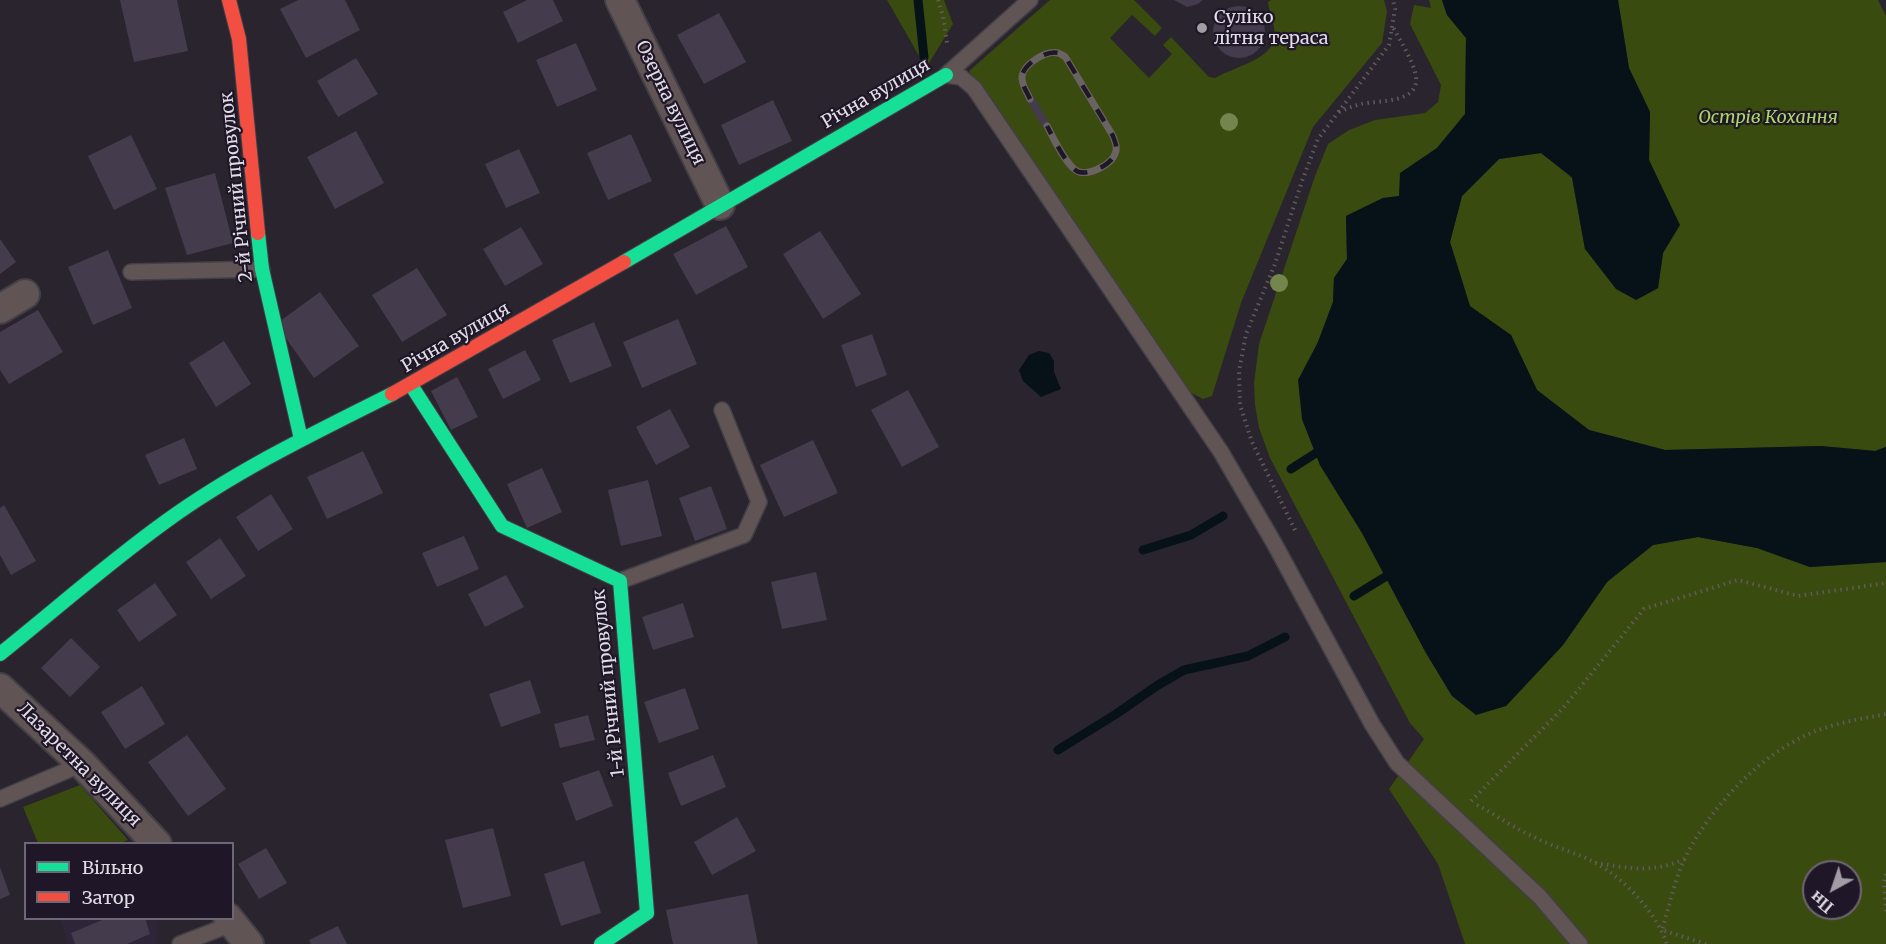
<!DOCTYPE html>
<html>
<head>
<meta charset="utf-8">
<style>
  body { margin:0 }
  #map { position:relative; width:1886px; height:944px; overflow:hidden; background:#29242d; font-family:Merriweather,serif }
  canvas { display:block }
  .legend { position:absolute; left:24px; top:842px; width:210px; height:78px; box-sizing:border-box; background:#1f1727; border:2px solid #6d6674; margin:0; padding:8px 10px; list-style:none; font-size:18px; color:#e1dce7 }
  .legend li { display:flex; align-items:center; gap:12px; height:30px }
  .legend b { width:30px; border:2px solid #6d6674 }
  .north { position:absolute; left:1802px; top:860px; width:60px; height:60px; box-sizing:border-box; background:#1f1727; border:2px solid #6d6674; border-radius:50%; rotate:220deg; font-size:16px; font-weight:700; line-height:24px; text-align:center; color:#e1dce7 }
  .north::after { content:''; display:block; margin:auto; width:21px; height:27px; background:#a19ca6; clip-path:polygon(50% 0,100% 100%,50% 72%,0 100%) }
</style>
</head>
<body>
<div id="map">
<canvas width="1886" height="944"></canvas>
<ul class="legend">
<li><b style="height:8px;background:#16e098"></b>Вільно</li>
<li><b style="height:8px;background:#f24e42"></b>Затор</li>
</ul>
<div class="north">Пн</div>
</div>
<script>
const context = document.querySelector('canvas').getContext('2d');
context.lineJoin = 'round';
function fill(path, color) {
  context.fillStyle = color;
  context.fill(path, 'evenodd');
}
function strokePath(path, color, width, dash) {
  context.strokeStyle = color;
  context.lineWidth = width;
  context.lineCap = dash ? 'butt' : 'round';
  context.setLineDash(dash || []);
  context.stroke(path);
}
function write(font, color, halo, rows, align = 'center') {
  context.font = font + ' Merriweather,serif';
  context.lineWidth = 4.5;
  context.setLineDash([]);
  context.textBaseline = 'middle';
  context.strokeStyle = halo;
  context.fillStyle = color;
  for (const [text, x, y, turn = 0] of rows) {
    context.save();
    context.translate(x, y);
    context.rotate((+turn || 0) * Math.PI / 180);
    context.textAlign = isNaN(turn) ? turn : align;
    if (halo) context.strokeText(text, 0, 0);
    context.fillText(text, 0, 0);
    context.restore();
  }
}
fill(new Path2D(`
  M60 919H158L157 944H68Z`), '#2f2539');
fill(new Path2D(`
  M887 0H944L953 24 926 68Z
  M1050 0H1134L1162 28 1155 36 1132 15 1110 38 1149 78 1172 54 1163 45 1171 37 1209 77 1215 78C1232 68 1269 60 1274 40 1277 27 1269 14 1268 2L1271 0H1384L1387 11 1382 43 1313 127 1241 303 1212 396 1203 399 1186 390 1113 288 969 71Z
  M1429 0H1442L1447 15 1466 38 1465 114 1437 148 1401 173 1400 196 1383 198 1346 216 1347 259 1334 278 1333 302 1318 342 1302 419 1320 465 1362 533 1426 653 1452 696 1506 706 1563 645 1607 582 1653 545 1698 537 1757 548 1810 567 1886 562V944H1465L1438 864 1389 789 1424 739 1410 723 1393 691 1270 458 1259 428 1255 405 1254 383 1259 344 1315 176 1328 144 1349 130 1375 120 1425 113 1438 102 1441 85 1410 24 1414 5 1431 8ZM1814 872H1850V908H1814Z
  M1618 0H1878L1886 16V447L1875 451 1821 446 1665 450 1589 430 1537 390 1511 335 1470 307 1450 242 1462 196 1499 159 1541 153 1572 178 1585 249 1636 300 1658 288 1663 253 1679 225 1649 160 1650 112 1629 68Z
  M80 785 128 840 118 844 38 843 23 807Z`), '#394b0e');
fill(new Path2D(`
  M1442 0H1618L1629 68 1650 112 1649 160 1680 225 1663 253 1658 288 1636 300 1616 289 1585 249 1572 177 1541 153 1499 159 1462 196 1450 242 1470 306 1511 335 1537 390 1589 430 1665 450 1821 446 1875 451 1886 447V562L1810 567 1757 548 1698 537 1653 545 1607 582 1563 645 1506 706 1476 715 1452 696 1426 653 1362 533 1320 465 1302 419 1298 380 1318 342 1333 302 1334 278 1347 259 1346 216 1383 198 1399 196 1400 173 1437 148 1465 114 1466 38 1447 15Z
  M1039 351 1049 353 1054 361V372L1061 389 1041 397 1023 381 1019 370 1029 355Z`), '#071218');
strokePath(new Path2D(`
  M918 0 924 57
  M1291 469 1316 453
  M1143 550 1191 535 1223 516
  M1354 596 1385 577
  M1058 750 1116 714 1158 685 1184 670 1248 656 1285 637`), '#071218', 9);
fill(new Path2D(`
  M120 0H177L188 51 134 62Z
  M298 0H345L360 30 306 58 280 9Z
  M527 0H553L563 21 518 43 503 12Z
  M1174 0H1203L1198 4 1187 7Z
  M1213 32a26 26 0 1 1 52 0a26 26 0 1 1-52 0Z
  M719 13 746 62 704 84 677 35Z
  M576 43 597 90 557 107 536 60Z
  M356 58 378 94 338 117 317 81Z
  M1034 97 1050 124 1043 128 1027 101Z
  M773 100 792 141 739 165 721 125Z
  M356 131 384 183 335 209 307 157Z
  M631 134 652 181 608 200 587 153Z
  M131 135 157 189 114 210 88 156Z
  M519 149 540 193 506 208 485 164Z
  M215 173 233 243 187 255 165 188Z
  M726 226 748 267 696 295 673 254Z
  M521 227 543 264 505 286 483 249Z
  M820 231 861 294 823 319 783 254Z
  M0 239 16 262 0 274Z
  M108 250 132 308 93 325 68 267Z
  M417 268 447 315 402 342 372 295Z
  M320 292 359 346 314 378 276 324Z
  M38 310 63 352 9 384 0 370V332Z
  M678 319 697 364 642 388 623 342Z
  M594 322 612 366 570 383 552 340Z
  M872 334 887 375 856 387 841 345Z
  M224 341 251 384 216 407 189 363Z
  M525 350 541 380 503 399 488 369Z
  M457 377 478 417 451 430 431 391Z
  M908 390 939 447 902 467 871 410Z
  M670 409 690 447 656 465 636 427Z
  M184 438 197 469 159 485 145 455Z
  M813 440 838 493 784 517 760 465Z
  M363 451 383 493 327 519 307 477Z
  M542 468 562 512 527 528 507 484Z
  M648 480 662 536 621 546 608 490Z
  M711 486 727 529 695 541 679 498Z
  M271 494 293 529 258 551 236 517Z
  M4 505 36 561 11 575 0 555V508Z
  M464 536 479 569 437 587 422 553Z
  M220 538 246 576 211 599 186 562Z
  M816 572 827 620 782 629 771 582Z
  M506 575 524 607 485 627 468 594Z
  M155 583 177 615 139 642 117 610Z
  M683 603 694 637 653 650 642 617Z
  M71 638 100 667 70 697 41 668Z
  M530 680 541 713 501 727 489 694Z
  M142 686 165 724 125 749 101 712Z
  M685 688 699 729 659 743 644 702Z
  M588 715 595 740 560 748 554 724Z
  M187 735 226 789 188 816 148 762Z
  M713 755 726 787 681 806 668 773Z
  M599 770 613 806 576 821 562 783Z
  M737 817 756 851 712 875 694 842Z
  M493 828 511 896 463 908 445 840Z
  M266 848 287 883 259 899 238 864Z
  M584 861 601 913 561 926 544 874Z
  M0 867 10 895 0 899Z
  M748 894 758 944H673L666 910Z
  M107 918H145L150 934 127 944H75L71 933Z
  M338 926 347 944H311L309 940Z`), '#443b4c');
const lane = new Path2D(`
  M946 75 961 77 974 88 1221 452 1274 543 1372 724 1397 763 1540 897 1580 944
  M946 75 1030 0
  M131 272 262 269
  M620 581 744 535 759 502 722 410
  M0 799 82 764
  M180 944 232 924`);
const street = new Path2D(`
  M620 0 720 205
  M0 309 25 294
  M0 688 82 764 157 844
  M228 918 249 944`);
const fast = new Path2D(`
  M258 233 262 269 301 439
  M624 262 946 75
  M411 385 502 526 620 581 647 913 601 944
  M0 654C55 610 108 563 165 522 235 471 314 433 392 394`);
const jam = new Path2D(`
  M229 0 239 39 258 233
  M392 394 624 262`);
strokePath(lane, '#433f46', 18);
strokePath(street, '#433f46', 32);
strokePath(fast, '#433f46', 16);
strokePath(jam, '#433f46', 16);
strokePath(new Path2D(`
  M938 0 943 16 947 43
  M1339 112C1346 109 1353 106 1361 104 1379 100 1424 104 1415 72 1411 57 1400 41 1393 27
  M1295 530 1252 442 1240 405 1239 371 1246 334 1275 264 1302 181 1318 139 1389 45 1395 9 1393 0
  M1471 801 1564 707 1644 609 1738 580 1798 596 1886 583
  M1477 805C1496 815 1514 828 1534 837 1553 847 1575 852 1594 862 1625 879 1655 911 1667 944
  M1595 863C1631 868 1650 874 1685 859
  M1886 874 1884 882 1886 913
  M1706 944 1662 930C1669 907 1674 882 1684 860 1708 810 1759 755 1811 733 1834 723 1861 719 1886 714`), '#645a5d', 4, [1.5, 4.5]);
strokePath(lane, '#605454', 15);
strokePath(street, '#605454', 28);
strokePath(fast, '#16e098', 14);
strokePath(jam, '#f24e42', 14);
const rail = new Path2D(`
  M1030 99C1027 92 1021 84 1022 76 1024 64 1046 50 1058 53 1059 53 1066 57 1066 58L1113 136C1115 142 1118 147 1115 154 1111 165 1090 175 1079 172 1067 168 1053 137 1047 126`);
strokePath(rail, '#6a6263', 7);
strokePath(rail, '#1f1727', 4.5, [14]);
context.fillStyle = '#72864d';
for (const [x, y] of [
  [1229,122],
  [1279,283]
]) {
  context.beginPath();
  context.arc(x, y, 9, 0, 2 * Math.PI);
  context.fill();
}
for (const [x, y, r, color] of [
  [1202,28,6,"#a19ca6"]
]) {
  const dot = new Path2D();
  dot.arc(x, y, r, 0, 2 * Math.PI);
  context.fillStyle = color;
  context.fill(dot);
  strokePath(dot, '#1f1727', 2);
}
write('18px', '#e1dce7', '#1f1727', [
  ["Суліко",1214,18],
  ["літня тераса",1214,39]
], 'left');
write('18px', '#e1dce7', '#1f1727', [
  ["Річна вулиця",876,94,-30],
  ["Озерна вулиця",670,103,64],
  ["2-й Річний провулок",237,187,-96],
  ["Річна вулиця",456,338,-30],
  ["1-й Річний провулок",609,683,-96],
  ["Лазаретна вулиця",79,765,45]
]);
write('italic 18px', '#add667', '#1f1727', [
  ["Острів Кохання",1768,118]
]);
</script>
</body>
</html>
